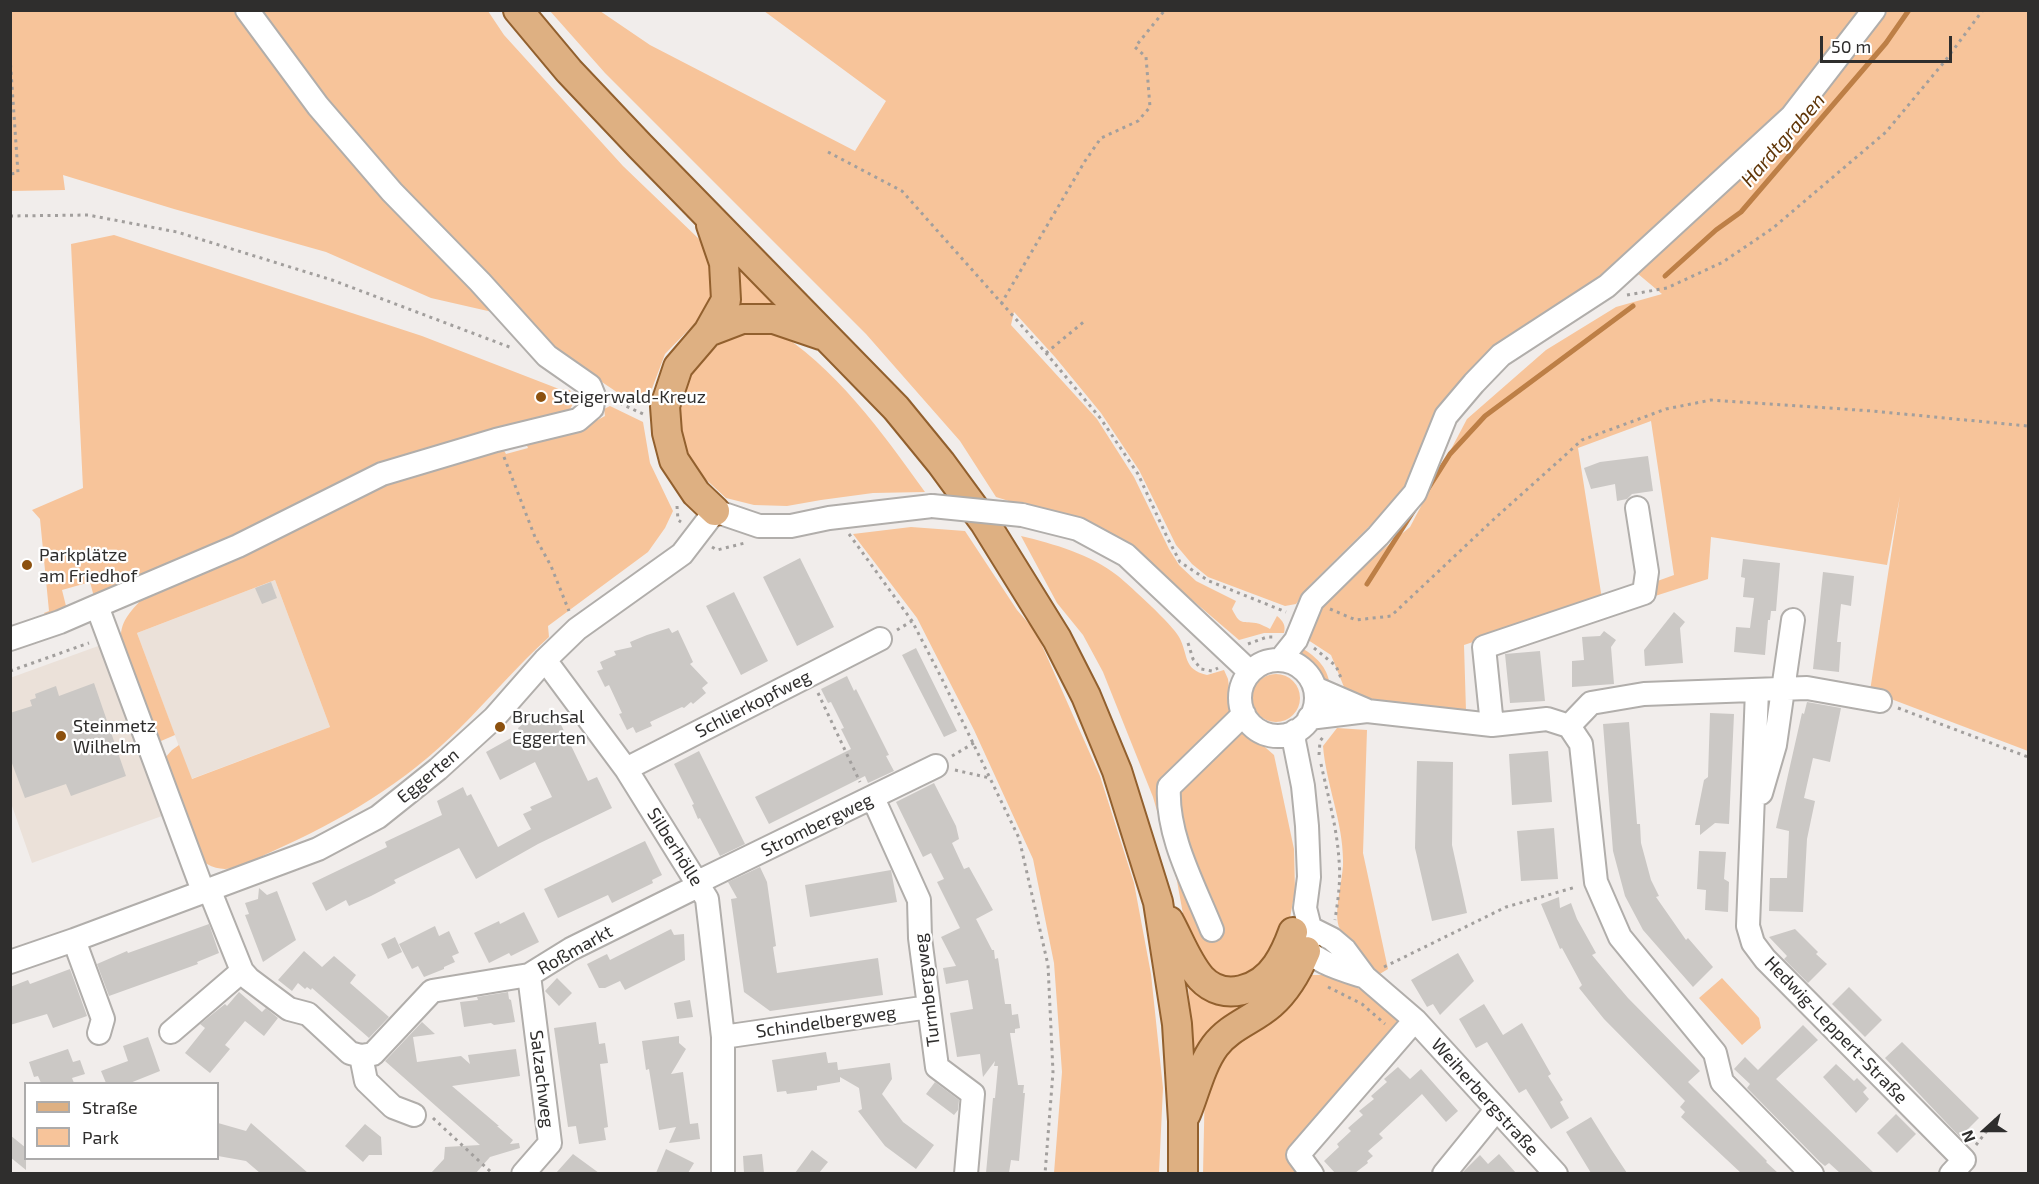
<!DOCTYPE html>
<html>
<head>
<meta charset="utf-8">
<style>
  body { margin:0 }
  #map { position:relative; width:2039px; height:1184px; overflow:hidden; background:#f1edeb; font-family:"Exo 2",sans-serif }
  canvas { display:block }
  .frame { position:absolute; inset:0; border:12px solid #2f2e2d; pointer-events:none }
  .legend { position:absolute; left:24px; top:1082px; width:195px; height:78px; box-sizing:border-box; background:#fff; border:2px solid #acabab; margin:0; padding:8px 10px; list-style:none; font-size:18px; color:#2f2e2d }
  .legend li { display:flex; align-items:center; gap:12px; height:30px }
  .legend b { width:30px; border:2px solid #acabab }
  .north { position:absolute; left:1955px; top:1100px; width:60px; height:60px; -webkit-text-stroke:4px #fff; paint-order:stroke; rotate:249deg; font-size:16px; font-weight:700; line-height:24px; text-align:center; color:#2f2e2d }
  .north::after { content:''; display:block; margin:auto; width:21px; height:27px; background:#2f2e2d; clip-path:polygon(50% 0,100% 100%,50% 72%,0 100%) }
  .scale { position:absolute; left:1820px; top:36px; width:132px; height:27px; box-sizing:border-box; border:3px solid #2f2e2d; border-top:0; padding-left:8px; font-size:18px; line-height:21px; white-space:nowrap; color:#2f2e2d; -webkit-text-stroke:4px #fff; paint-order:stroke }
</style>
</head>
<body>
<div id="map">
<canvas width="2039" height="1184"></canvas>
<div class="frame"></div>
<ul class="legend">
<li><b style="height:8px;background:#deb082"></b>Straße</li>
<li><b style="height:16px;background:#f7c49a"></b>Park</li>
</ul>
<div class="north">N</div>
<div class="scale">50 m</div>
</div>
<script>
const context = document.querySelector('canvas').getContext('2d');
context.lineJoin = 'round';
function fill(path, color) {
  context.fillStyle = color;
  context.fill(path, 'evenodd');
}
function strokePath(path, color, width, dash) {
  context.strokeStyle = color;
  context.lineWidth = width;
  context.lineCap = dash ? 'butt' : 'round';
  context.setLineDash(dash || []);
  context.stroke(path);
}
function write(font, color, halo, rows, align = 'center') {
  context.font = font + ' "Exo 2",sans-serif';
  context.lineWidth = 4.5;
  context.setLineDash([]);
  context.textBaseline = 'middle';
  context.strokeStyle = halo;
  context.fillStyle = color;
  for (const [text, x, y, turn = 0] of rows) {
    context.save();
    context.translate(x, y);
    context.rotate((+turn || 0) * Math.PI / 180);
    context.textAlign = isNaN(turn) ? turn : align;
    if (halo) context.strokeText(text, 0, 0);
    context.fillText(text, 0, 0);
    context.restore();
  }
}
fill(new Path2D(`
  M275 580 330 727 191 779 137 633Z
  M101 645 162 816 32 863 11 803 10 678Z`), '#ebe1d9');
fill(new Path2D(`
  M10 11H488L504 35 623 166 699 239 714 262 713 297 698 320 665 354 647 402 636 405 501 314 431 298 326 252 174 209 63 175 65 190 11 191Z
  M550 11H600L650 45 855 151 886 101 764 11H2028V751L1870 691 1900 496 1887 565 1711 537 1708 579 1652 597V583L1674 575 1651 421 1578 448 1602 599 1464 645 1466 711 1371 701 1346 692 1331 655 1308 640 1323 599 1410 527 1467 419 1546 350 1616 307 1662 294 1625 263 1502 340 1431 424 1402 494 1309 586 1296 604 1285 606 1208 577 1192 564 1176 545 1139 470 1101 413 1055 357 1014 312 1011 325 1097 419 1134 477 1169 549 1179 565 1196 581 1236 601 1232 609C1240 625 1241 621 1256 623 1261 624 1266 627 1270 629L1277 616C1283 621 1286 625 1284 633H1264L1239 640 1163 575 1095 528 996 497 960 441 866 334 605 73Z
  M114 235 422 336 559 389 570 390 574 402 568 413 234 540 94 597 90 582 62 590 67 610 47 618 44 613 49 611 40 519 32 510 83 488 71 244Z
  M734 260 783 310 729 314Z
  M770 327C836 367 881 431 925 492L873 493 821 500 787 506 754 505 726 498 699 473 683 445 679 424V404L691 372 721 342 740 330Z
  M610 406 643 422 650 463 673 511 665 528 648 552 548 626 549 637C518 665 490 698 460 728 405 783 341 821 271 852 251 861 229 877 207 864 190 854 170 782 163 760L172 750 179 745 192 779 330 727 275 580 137 633 175 735 161 741 151 733 121 639C120 619 133 610 145 595L340 509 412 472 502 447 506 454 528 448 525 441 575 432 605 416 604 409Z
  M911 527 965 531 1017 610 1036 632 1100 776 1134 883 1151 974 1163 1088 1159 1173H1054L1062 1072 1054 963 1033 859 974 730 917 618 853 534Z
  M1021 536C1054 544 1090 554 1118 576 1131 587 1172 624 1179 637 1189 655 1182 669 1207 675L1224 670 1228 679 1232 712 1241 730 1250 734 1274 755 1294 849 1295 891 1289 923 1273 958 1248 979 1214 977 1185 925 1177 881 1153 797 1103 672 1083 635 1057 603Z
  M1302 648C1318 658 1329 669 1330 688 1318 680 1297 664 1302 648Z
  M1252 698a24 24 0 1 1 48 0a24 24 0 1 1-48 0Z
  M1337 728 1367 730 1363 853 1388 969 1378 975C1367 962 1347 943 1340 929 1332 914 1344 878 1343 860 1343 822 1326 784 1323 746Z
  M1299 952 1195 1059 1187 975 1206 993Z
  M1309 975H1330L1372 995 1402 1024 1293 1156 1305 1173 1203 1174 1205 1081 1230 1039Z
  M1722 978 1759 1018 1761 1028 1742 1045 1699 998Z`), '#f7c49a');
strokePath(new Path2D(`
  M1665 276 1716 230 1741 212 1886 43 1909 10
  M1426 492 1450 454 1485 416 1633 306
  M1367 584 1416 507`), '#bd7f46', 5);
fill(new Path2D(`
  M1648 456 1653 491 1632 494 1627 499 1617 501 1615 484 1591 489 1584 468 1600 462Z
  M800 558 834 627 797 646 763 577Z
  M1743 559 1780 563 1776 611H1771L1770 620H1768L1765 655 1734 652 1736 627 1750 628 1754 598 1743 597 1745 578 1741 577Z
  M1823 572 1854 576 1851 606 1841 604 1837 642H1841L1839 672 1813 669Z
  M271 582 277 598 262 604 255 588Z
  M734 592 768 661 741 675 706 606Z
  M1674 612 1685 622 1680 628 1683 663 1645 666 1644 650Z
  M669 628 672 633 678 630 693 662 690 664 708 683 702 688 706 693 693 704 691 702 684 708 682 707 650 722 652 726 636 733 633 727 627 730 619 714 622 713 609 685 605 687 597 671 603 669 600 662 616 655 614 651 632 647 630 642 647 635Z
  M1604 631 1616 640 1611 647 1614 684 1572 687V661L1584 660 1582 637 1600 636Z
  M916 648 957 731 944 737 902 655Z
  M1540 651 1545 701 1510 703 1505 654Z
  M847 676 854 691 856 689 889 755 886 756 894 771 868 783 865 776 769 824 755 797 851 749 841 729 844 728 831 702 828 703 821 689Z
  M94 683 126 776 71 796 66 784 25 798 10 758V713L32 706 30 700 36 698 35 694 56 686 59 696Z
  M1807 702 1841 708 1830 762 1813 758 1804 798 1815 801 1807 839 1803 912 1769 911 1770 878H1787L1789 831 1776 828 1802 713 1804 714Z
  M554 710 588 781 597 777 612 808 538 844 476 879 459 848 394 880 396 883 371 896 349 906 346 900 326 911 312 883 387 847 385 842 442 815 437 801 463 787 467 796 471 794 498 847 531 829 523 814 532 810 530 807 552 797 535 762 500 780 486 752 520 733 518 728 524 723Z
  M1710 713 1734 714 1729 824 1715 823 1700 835V825H1695L1704 780 1708 777Z
  M1629 722 1637 824H1640L1641 843 1651 880 1659 896 1656 897 1686 940 1688 938 1713 967 1693 987 1643 930 1625 896 1613 851 1603 724Z
  M699 751 745 844 720 856 700 818 698 819 692 805 694 804 674 764Z
  M1548 751 1552 802 1512 805 1509 754Z
  M1417 761 1453 762 1452 845 1467 913 1432 921 1415 848Z
  M934 783 956 826 959 839 952 843 964 869 969 867 993 910 976 919 992 950H994L995 959 998 958 1005 1004H1011L1012 1015 1018 1014 1020 1028 1015 1029V1033H1010L1018 1085H1024L1023 1093H1025L1019 1161 1011 1160 1009 1173H986L993 1098H995L998 1066H994L995 1061 983 1077 980 1054 957 1057 950 1013 973 1009 968 980 946 984 943 968 956 966 941 937 960 928 937 882 944 879 931 853 923 857 896 802Z
  M1554 828 1558 879 1521 881 1517 831Z
  M645 841 662 875 652 880 653 883 612 903 608 895 558 918 544 889Z
  M1699 851 1726 852 1724 879 1729 882 1728 912 1705 910 1706 890 1697 889Z
  M760 867 767 882 776 946 773 947 777 973 878 958 883 995 770 1011 744 992 731 899 737 898 728 882Z
  M891 870 897 902 810 917 805 885Z
  M259 888 267 895 277 891 296 940 263 962 245 915 249 914 245 903 258 899Z
  M1559 897 1560 908 1571 903 1577 919 1596 953 1592 955 1611 978 1628 998 1700 1071 1688 1082 1767 1161 1766 1162 1778 1173H1741L1681 1117 1685 1112 1680 1107 1685 1101 1604 1019 1579 988 1582 985 1562 948 1560 949 1541 904Z
  M524 912 539 942 511 956 509 953 489 963 474 933 499 921 500 924Z
  M209 924 219 953 197 962 198 964 109 996 97 964 127 951 128 953Z
  M435 926 439 936 449 931 459 953 452 956 455 962 444 967V969L424 977 418 966 412 969 399 944Z
  M671 929 674 935 684 934 685 960 625 990 620 981 605 988H599L587 964 607 954 610 960Z
  M1795 929 1818 952 1816 954 1827 964 1808 983 1784 959 1787 956 1769 937Z
  M395 937 402 952 388 959 381 944Z
  M304 951 322 967 334 956 356 975 350 983 389 1017 369 1038 312 988 311 990 307 987 305 989 298 983 292 991 278 980Z
  M1458 953 1474 981 1440 1015 1433 1004 1427 1007 1411 980Z
  M70 969 87 1016 53 1028 47 1014 10 1025V987L28 980 30 984Z
  M557 978 572 993 559 1006 545 991Z
  M1849 987 1882 1020 1865 1037 1832 1004Z
  M239 992 262 1012 266 1008 278 1018 264 1036 245 1021 225 1045 230 1049 210 1073 185 1053 205 1028 200 1024 225 1004 227 1006Z
  M508 992 509 999 511 1000 515 1022 494 1025 491 1023 464 1027 460 1002 478 1000 477 997Z
  M690 1000 693 1017 677 1019 674 1003Z
  M1484 1004 1503 1035 1522 1023 1551 1074 1548 1076 1563 1100 1560 1102 1569 1118 1551 1129 1526 1089 1519 1093 1487 1042 1476 1048 1459 1019Z
  M422 1022 435 1034 413 1037 417 1062 461 1056 470 1064 468 1055 516 1049 520 1076 452 1086 499 1126H497L513 1140 510 1144 519 1143 520 1148 490 1157 476 1173H431L444 1159 445 1147 480 1145 385 1061Z
  M596 1022 599 1044 605 1043 608 1063 600 1064 608 1127 604 1128 606 1140 579 1144 576 1126 568 1127 554 1028Z
  M1803 1025 1818 1040 1776 1079 1874 1173H1840L1829 1163 1825 1166 1820 1162 1747 1088 1750 1084 1734 1069 1745 1057 1758 1070Z
  M679 1036V1043L686 1049 671 1074 683 1072 690 1124 698 1123 700 1139 669 1143 676 1127 659 1130 649 1069 646 1070 642 1041Z
  M148 1037 160 1071 130 1083H106L101 1071 128 1061 123 1046Z
  M1902 1042 1979 1118 1960 1137 1885 1058Z
  M68 1049 73 1062 80 1060 85 1074 72 1078 74 1083H41L38 1076 34 1077 29 1062Z
  M826 1052 828 1063 837 1062 838 1070 890 1063 892 1079 882 1094 903 1122 934 1145 916 1169 885 1146 858 1111 862 1109 859 1088 840 1077V1082L817 1086V1090L787 1094 786 1091 777 1092 772 1060Z
  M1836 1064 1854 1081 1857 1078 1867 1088 1863 1092 1869 1099 1856 1113 1823 1077Z
  M1398 1067 1410 1079 1421 1069 1458 1111 1446 1122 1422 1094 1379 1134 1383 1138 1368 1151 1373 1156 1367 1161 1368 1163 1355 1173H1335L1324 1161 1339 1147 1337 1144 1351 1131 1348 1128 1363 1115 1359 1111 1374 1099 1371 1096 1387 1082 1384 1079Z
  M935 1082 959 1100 958 1110 954 1115 926 1094Z
  M1896 1114 1916 1134 1897 1153 1877 1133Z
  M1591 1117 1611 1149 1627 1173H1591L1566 1132Z
  M218 1123 246 1131 251 1123 308 1173H260L246 1161 218 1156Z
  M365 1124 381 1137 382 1155H369L363 1162 345 1146Z
  M10 1135 26 1148V1170L10 1157Z
  M666 1149 694 1163 688 1173H656Z
  M812 1150 828 1162 819 1173H795Z
  M573 1154 599 1173H556Z
  M762 1154 764 1173H744L743 1156Z
  M1499 1154 1516 1173H1462L1480 1155 1488 1164Z`), '#cbc8c5');
const minor = new Path2D(`
  M1022 515 1078 529 1126 555 1250 672
  M97 606 238 546 382 474 496 440 578 420 592 408 594 396 590 386 547 356 480 282 392 192 318 106 247 10
  M10 639 60 622 97 606 203 891
  M545 660 626 769 707 899 723 1037V1174
  M1280 660 1296 640 1312 601 1378 536 1415 493 1446 416 1474 383 1501 355 1607 286 1792 116 1874 10
  M1240 698a38 38 0 1 1 76 0a38 38 0 1 1-76 0Z
  M1315 688 1366 710
  M1757 690 1748 926 1753 943 1765 959 1964 1160 1951 1174
  M1309 718 1367 711 1492 725 1547 719 1569 726 1581 744 1596 882 1620 937 1715 1053 1722 1082 1812 1174
  M1492 725 1484 647 1644 593 1647 572 1637 508
  M1569 726 1591 703 1644 694 1807 688 1880 701
  M1295 731 1294 741 1303 786 1307 826 1309 877 1305 908 1310 928 1308 943
  M626 769 880 639
  M1761 793 1775 745 1793 620
  M873 798 919 900 920 938 937 1067 973 1094 966 1174
  M698 882 936 766
  M209 889 242 971 249 979 289 1009 308 1014 350 1053 361 1056 373 1054 432 991 529 975 571 949 700 885
  M1212 930C1194 885 1166 835 1169 787L1244 714
  M1293 932 1310 928 1332 939 1345 950 1365 977 1415 1020 1556 1174
  M74 940 103 1019 99 1033
  M1297 940C1313 962 1340 969 1365 977
  M10 962 74 940 318 849 378 817 438 769 494 718 545 660 577 629 682 554 715 511 759 526H791L829 518 932 506
  M171 1032 242 971
  M723 1037 929 1007
  M361 1056 366 1081 393 1107 414 1115
  M523 1174 550 1143 529 975
  M1312 1174 1298 1155 1415 1020
  M1444 1174 1496 1110`);
const major = new Path2D(`
  M518 10 569 71 640 146 896 408 941 463 985 523 1057 639 1086 696 1117 771 1158 902 1177 1024 1183 1121V1174
  M711 225 724 263 726 300 708 332 678 367 665 406 667 433 674 460 696 493 715 511
  M708 332 742 319H774L821 335
  M1169 921C1179 939 1187 962 1201 978 1224 1003 1260 990 1277 965 1284 955 1289 943 1293 932
  M1186 1114C1195 1092 1201 1065 1215 1046 1230 1026 1253 1020 1271 1004 1287 990 1298 970 1306 951`);
strokePath(minor, '#b1aeab', 26);
strokePath(major, '#92602e', 32);
strokePath(new Path2D(`
  M10 57 18 173 10 174
  M828 152 902 191 1046 353 1101 419 1138 474 1167 537 1180 562 1209 581 1286 612
  M10 216 88 215 177 232 332 280 512 348
  M1627 295 1667 288 1723 262 1773 228 1886 132 1945 61 1983 10
  M1001 304 1085 161 1101 138 1138 121 1150 107 1146 57 1135 47 1165 10
  M1046 353 1086 320
  M613 400 643 414
  M504 457 535 537 551 566 569 611
  M677 506 678 520 681 522
  M849 534 912 621 941 677 1019 838 1048 965 1053 1072 1045 1174
  M712 547 717 550 745 543
  M1330 609 1356 620 1391 616 1493 520 1582 440 1666 409 1711 400 1872 411 2028 426
  M897 630 912 621
  M1188 643 1193 659 1201 669 1212 671 1218 668
  M1248 644 1267 637H1273
  M1314 648 1336 666 1341 678
  M10 671 89 643
  M818 693 860 782
  M1898 708 2028 757
  M1319 755 1320 741 1324 736
  M952 756 974 743
  M1321 764C1328 796 1337 828 1339 860 1341 880 1338 900 1335 920
  M955 770 990 778
  M1384 967 1506 907 1576 887
  M1328 987 1362 1004 1385 1024
  M433 1118 493 1174
  M1976 1145 1999 1115`), '#a29f9d', 3, [3, 4.5]);
strokePath(minor, '#fff', 22);
strokePath(major, '#deb082', 28);
const minorBridge = new Path2D(`
  M932 506 1022 515`);
strokePath(minorBridge, '#b1aeab', 26, []);
strokePath(minorBridge, '#fff', 22);
for (const [x, y, r, color] of [
  [541,397,6,"#8c510f"],
  [27,565,6,"#8c510f"],
  [500,727,6,"#8c510f"],
  [61,736,6,"#8c510f"]
]) {
  const dot = new Path2D();
  dot.arc(x, y, r, 0, 2 * Math.PI);
  context.fillStyle = color;
  context.fill(dot);
  strokePath(dot, '#fff', 2);
}
write('18px', '#2f2e2d', '#fff', [
  ["Steigerwald-Kreuz",553,397],
  ["Parkplätze",39,555],
  ["am Friedhof",39,576],
  ["Bruchsal",512,717],
  ["Eggerten",512,738],
  ["Steinmetz",73,726],
  ["Wilhelm",73,747]
], 'left');
write('18px', '#2f2e2d', '#fff', [
  ["Schlierkopfweg",753,704,-27],
  ["Eggerten",428,776,-40],
  ["Strombergweg",817,825,-26],
  ["Silberhölle",675,847,58],
  ["Roßmarkt",575,950,-29],
  ["Turmbergweg",927,990,-97],
  ["Schindelbergweg",826,1022,-8],
  ["Hedwig-Leppert-Straße",1836,1030,46],
  ["Salzachweg",542,1079,83],
  ["Weiherbergstraße",1485,1097,48]
]);
write('italic 20px', '#603608', '#fff', [
  ["Hardtgraben",1783,140,-49]
]);
</script>
</body>
</html>
